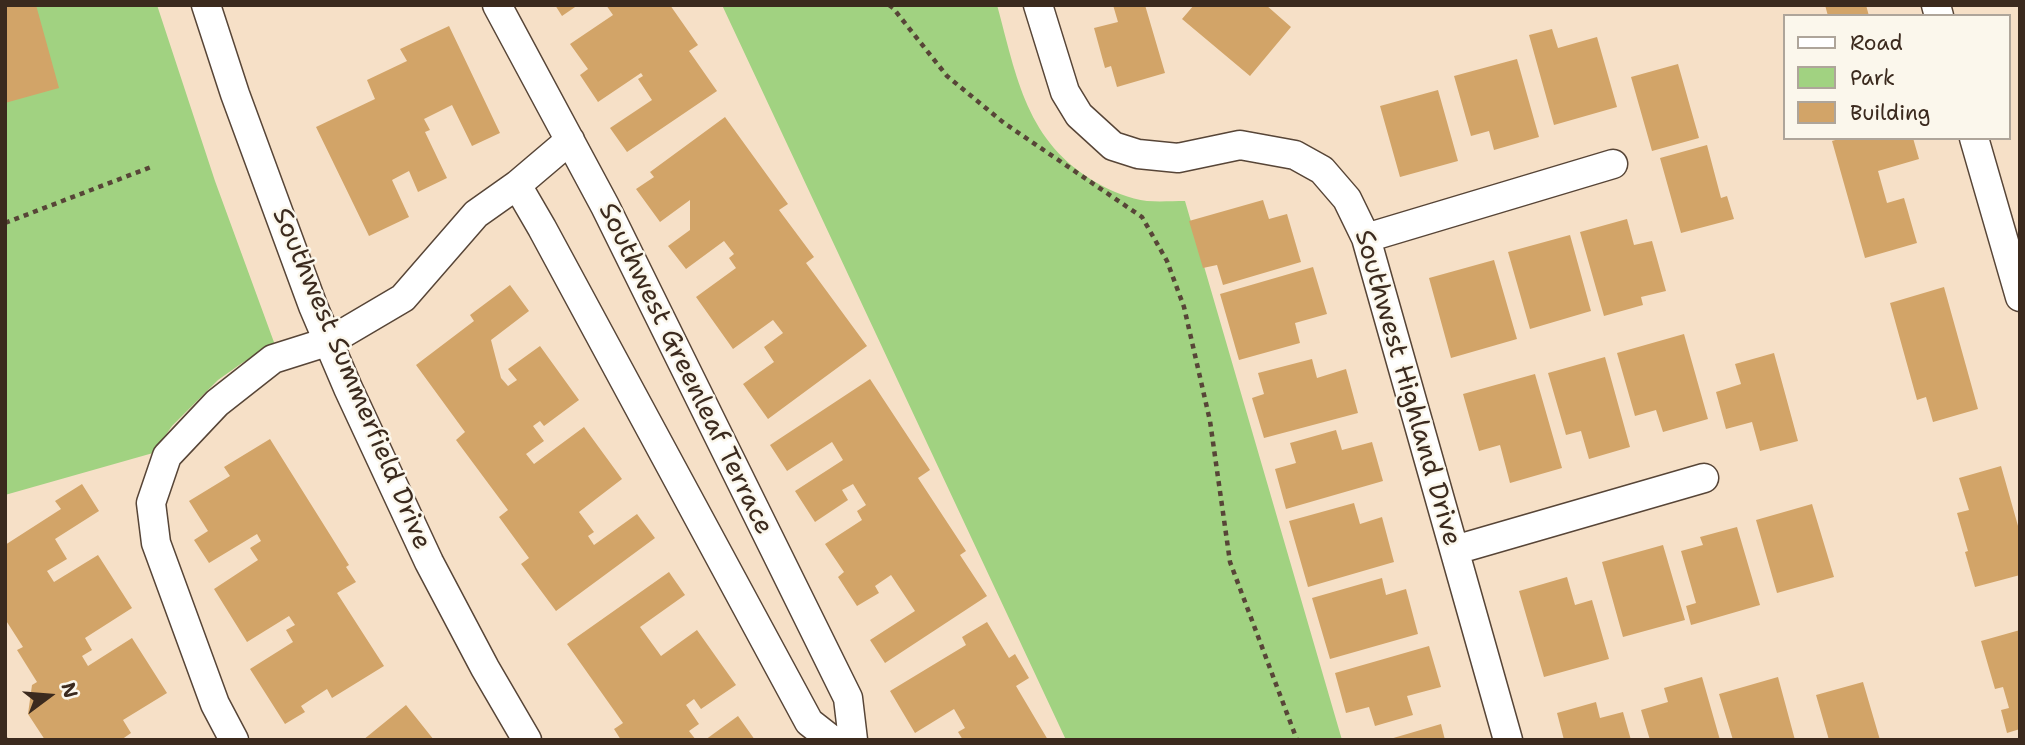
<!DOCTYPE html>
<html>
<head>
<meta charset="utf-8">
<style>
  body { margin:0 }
  #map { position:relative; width:2025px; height:745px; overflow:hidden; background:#f6e0c7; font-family:"Shantell Sans",sans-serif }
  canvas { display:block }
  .frame { position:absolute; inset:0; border:7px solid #3b2a1e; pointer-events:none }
  .legend { position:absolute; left:1783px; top:14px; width:228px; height:126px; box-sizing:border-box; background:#fbf7ec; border:2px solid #aea59a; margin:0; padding:9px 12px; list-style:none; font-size:21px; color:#3b2a1e }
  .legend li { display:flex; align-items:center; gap:14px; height:35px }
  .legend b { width:35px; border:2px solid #aea59a }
  .north { position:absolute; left:14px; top:661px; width:70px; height:70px; -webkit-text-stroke:5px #fbf7ec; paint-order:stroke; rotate:74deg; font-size:19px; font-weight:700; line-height:28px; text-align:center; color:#3b2a1e }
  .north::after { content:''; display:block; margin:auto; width:24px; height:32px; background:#3b2a1e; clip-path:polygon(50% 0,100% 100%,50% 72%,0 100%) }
</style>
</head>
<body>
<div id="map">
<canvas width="2025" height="745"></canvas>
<div class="frame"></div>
<ul class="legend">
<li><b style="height:9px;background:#fff"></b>Road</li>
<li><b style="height:19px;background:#a1d281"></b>Park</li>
<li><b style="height:19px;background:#d2a468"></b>Building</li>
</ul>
<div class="north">N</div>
</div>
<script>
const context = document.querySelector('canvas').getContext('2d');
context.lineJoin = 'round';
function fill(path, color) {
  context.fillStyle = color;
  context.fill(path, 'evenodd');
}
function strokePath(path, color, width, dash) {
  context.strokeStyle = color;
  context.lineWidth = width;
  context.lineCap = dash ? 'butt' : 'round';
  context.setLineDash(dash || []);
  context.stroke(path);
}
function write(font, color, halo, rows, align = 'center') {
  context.font = font + ' "Shantell Sans",sans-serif';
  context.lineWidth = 5;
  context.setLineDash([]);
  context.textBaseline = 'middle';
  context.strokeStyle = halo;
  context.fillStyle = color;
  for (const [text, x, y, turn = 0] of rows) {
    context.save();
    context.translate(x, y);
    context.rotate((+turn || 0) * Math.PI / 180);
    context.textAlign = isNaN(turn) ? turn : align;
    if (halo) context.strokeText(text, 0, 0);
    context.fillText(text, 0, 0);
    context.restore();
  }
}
fill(new Path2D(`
  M5 5H157L215 181 275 345 242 363 218 380 172 426 153 453 5 495Z
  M722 5H997C1017 78 1026 142 1097 183 1111 191 1130 199 1147 201 1160 202 1173 201 1185 201L1342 740H1066Z`), '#a1d281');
fill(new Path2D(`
  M5 5H36L59 88 5 103Z
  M555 5H578L562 16Z
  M606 5H670L698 45 689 51 717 91 627 152 610 128 652 100 638 79 643 76 641 73 598 102 580 75 588 69 570 44 613 15Z
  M1113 5H1145L1165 73 1117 87 1111 66 1105 68 1094 28 1118 22Z
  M1194 5H1266L1291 27 1250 76 1182 19Z
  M1825 5H1866L1869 16H1828Z
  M449 26 500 133 472 146 452 105 424 119 430 130 425 132 447 178 418 192 409 171 392 180 409 217 369 236 316 127 375 99 367 80 407 61 400 49Z
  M1552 29 1558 48 1597 37 1617 107 1554 125 1529 35Z
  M1517 59 1539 137 1494 150 1489 131 1471 136 1454 76Z
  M1678 64 1699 138 1652 151 1631 77Z
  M1438 90 1458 161 1400 177 1380 106Z
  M725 117 788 204 779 210 814 257 806 263 867 346 768 419 743 384 774 362 764 347 783 333 773 320 733 349 696 297 736 268 729 258 734 254 724 241 686 269 668 246 690 230V200L660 222 636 189 654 177 650 172Z
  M1842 138H1913L1919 159 1878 171 1887 203 1904 198 1917 243 1865 258 1832 141Z
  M1707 145 1721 198 1727 196 1734 219 1681 233 1660 158Z
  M1263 200 1269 219 1287 214 1301 262 1223 285 1217 265 1203 268 1189 221Z
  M1627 219 1634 245 1652 241 1666 291 1641 297 1643 305 1604 316 1580 232Z
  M1570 235 1591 311 1530 329 1508 252Z
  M1494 260 1517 339 1451 358 1429 278Z
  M1313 267 1327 314 1295 323 1300 343 1239 360 1220 294Z
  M510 285 529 311 491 340 501 378 508 386 517 380 508 369 540 346 579 400 544 426 540 421 533 426 544 441 526 454 534 464 584 427 622 479 579 512 594 532 588 536 594 545 637 514 655 538 556 611 521 564 529 558 499 517 508 510 456 440 465 432 416 365 474 321 470 315Z
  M1944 287 1978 409 1933 422 1926 397 1917 400 1890 303Z
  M1684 334 1708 419 1663 432 1656 410 1635 416 1617 353Z
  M1774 353 1798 441 1760 451 1752 422 1726 429 1716 392 1741 384 1735 364Z
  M1605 357 1630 447 1589 459 1581 431 1566 435 1548 373Z
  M1312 359 1317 378 1346 369 1358 413 1264 438 1252 398 1264 394 1258 373Z
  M1535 374 1562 468 1510 483 1500 445 1479 451 1463 394Z
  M870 379 930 470 918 478 966 551 960 555 987 596 885 663 870 640 915 611 891 575 875 586 879 593 857 606 838 577 844 572 825 544 862 520 857 511 866 505 853 484 842 490 848 500 815 522 795 491 843 460 832 442 787 471 770 445Z
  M1336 430 1342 450 1372 442 1383 481 1286 509 1275 469 1296 463 1290 443Z
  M270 439 349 565 346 567 356 582 337 593 384 666 332 698 327 689 301 706 305 712 285 724 250 669 293 642 286 630 295 625 289 616 247 642 214 589 258 560 250 548 261 541 257 534 209 563 194 540 208 531 189 501 230 476 224 467Z
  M2001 466 2020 533V575L1975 587 1965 552 1968 551 1957 513 1969 510 1959 478Z
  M82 484 99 511 55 539 67 559 47 571 54 582 98 555 132 608 85 638 92 650 82 656 88 666 132 638 167 693 123 720 131 733 121 740H45L28 714 32 685 37 682 17 650 23 647 5 619V597L7 596 5 593V545L61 509 55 501Z
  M1354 503 1360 524 1382 517 1394 562 1308 587 1289 521Z
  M1812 504 1834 577 1777 593 1756 520Z
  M1737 527 1760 605 1691 625 1686 606 1696 603 1681 551 1703 545 1700 537Z
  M1663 545 1685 620 1623 637 1602 562Z
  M669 572 685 595 640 627 661 656 697 630 736 685 701 709 694 699 686 705 699 724 689 731 696 740H621L614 729 623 723 567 644Z
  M1567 577 1575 605 1592 600 1609 659 1544 677 1519 591Z
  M1382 578 1386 595 1406 589 1418 634 1330 659 1312 598Z
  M987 622 1009 658 1015 654 1029 678 1016 686 1048 740H963L958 732 965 728 954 709 915 733 890 691 966 645 962 637Z
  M2020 630V729L2007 733 2001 710 2009 708 2003 687 1995 689 1981 641Z
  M1429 646 1441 687 1407 696 1413 715 1375 726 1369 707 1346 713 1335 673Z
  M1702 677 1720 740H1650L1641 710 1668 702 1664 688Z
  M1778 677 1795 740H1733L1719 694Z
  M1863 682 1880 740H1829L1816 695Z
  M1596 702 1600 718 1623 712 1631 740H1564L1557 713Z
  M406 705 434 740H363Z
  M738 716 755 740H705Z
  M1441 724 1445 740H1390V739Z`), '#d2a468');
const minor = new Path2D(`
  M206 5 235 94 313 306 348 388 429 562 485 668 527 740
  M497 5 605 206 848 698 853 740
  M1038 5 1065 92 1079 115 1113 146 1138 154 1178 158 1240 145 1295 155 1322 170 1347 199 1366 238 1508 740
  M1936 5 1939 16
  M1974 138 2020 297
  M517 185 542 228 809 722 832 740
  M1366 238 1613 164
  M1455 550 1704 478
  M234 740 215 704 156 543 151 503 167 456 217 403 273 359 330 341 403 298 476 214 517 185 570 140`);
strokePath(minor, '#574537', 31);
strokePath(new Path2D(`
  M889 5 893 8 947 76 1004 123 1142 217 1167 261 1184 307 1210 421 1230 562 1297 740
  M5 223 151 167
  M5 738 6 740`), '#574537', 4.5, [5, 5]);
strokePath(minor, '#fff', 28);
write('26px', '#3b2a1e', '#fbf7ec', [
  ["Southwest Greenleaf Terrace",685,369,64],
  ["Southwest Summerfield Drive",351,379,67],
  ["Southwest Highland Drive",1407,388,74]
]);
</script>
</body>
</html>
